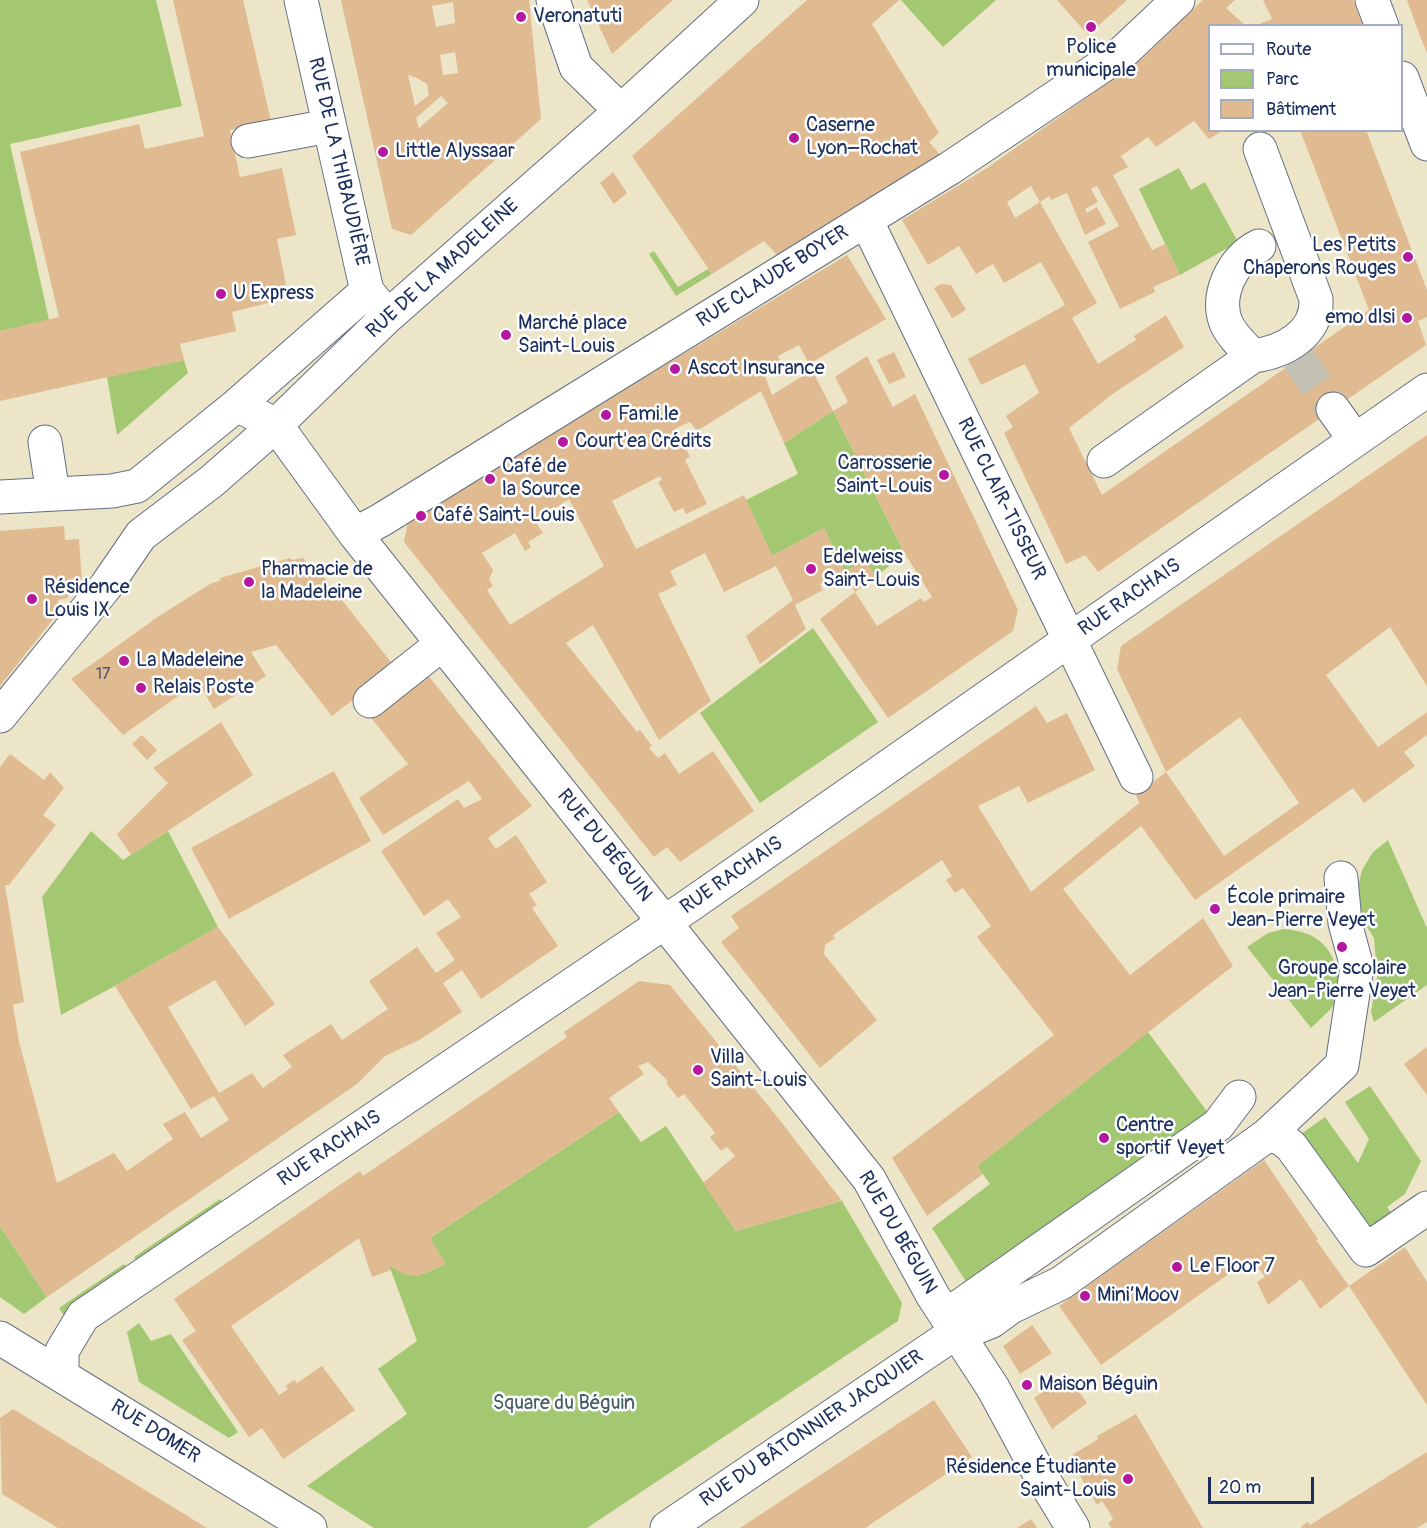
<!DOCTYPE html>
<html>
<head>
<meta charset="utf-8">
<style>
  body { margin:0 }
  #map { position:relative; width:1427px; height:1528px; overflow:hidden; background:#ede5c8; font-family:Pangolin,sans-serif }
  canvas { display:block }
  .legend { position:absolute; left:1208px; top:24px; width:195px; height:108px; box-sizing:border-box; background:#fff; border:2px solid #a4acbf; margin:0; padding:8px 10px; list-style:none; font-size:18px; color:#1b2f5e }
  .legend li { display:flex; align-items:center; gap:12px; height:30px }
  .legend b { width:30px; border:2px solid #a4acbf }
  .scale { position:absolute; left:1208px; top:1477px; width:106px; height:27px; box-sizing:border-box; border:3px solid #1b2f5e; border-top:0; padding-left:8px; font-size:18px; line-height:21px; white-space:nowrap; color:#1b2f5e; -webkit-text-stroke:4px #fff; paint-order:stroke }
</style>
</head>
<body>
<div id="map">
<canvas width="1427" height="1528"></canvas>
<ul class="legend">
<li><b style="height:8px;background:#fff"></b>Route</li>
<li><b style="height:16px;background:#a4c872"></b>Parc</li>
<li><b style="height:16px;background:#e0bb91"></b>Bâtiment</li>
</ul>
<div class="scale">20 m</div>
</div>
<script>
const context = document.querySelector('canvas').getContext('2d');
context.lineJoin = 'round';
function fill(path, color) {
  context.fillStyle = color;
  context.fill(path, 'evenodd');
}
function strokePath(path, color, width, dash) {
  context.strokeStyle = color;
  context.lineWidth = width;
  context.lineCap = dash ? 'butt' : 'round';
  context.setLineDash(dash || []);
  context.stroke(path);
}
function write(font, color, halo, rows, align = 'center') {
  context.font = font + ' Pangolin,sans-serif';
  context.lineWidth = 5;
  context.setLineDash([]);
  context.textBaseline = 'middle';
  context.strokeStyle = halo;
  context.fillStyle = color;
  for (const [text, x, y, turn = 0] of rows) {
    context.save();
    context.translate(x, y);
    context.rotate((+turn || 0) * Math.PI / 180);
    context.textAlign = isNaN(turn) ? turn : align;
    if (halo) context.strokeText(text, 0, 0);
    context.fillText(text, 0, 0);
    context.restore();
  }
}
fill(new Path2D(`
  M0 0H156L182 106 10 144 49 320 0 331Z
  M901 0H996L943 47Z
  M1179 168 1191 190 1205 182 1238 242 1180 275 1139 189Z
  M654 251 678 287 708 269 712 274 676 296 649 254Z
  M184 360 188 373 117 435 107 377Z
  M833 411 905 554 875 577 865 558 845 573 824 528 772 556 746 500 798 474 784 443Z
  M813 628 878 722 760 803 700 713Z
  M91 831 123 860 168 831 218 927 115 986 61 1015 42 897Z
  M1388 840 1427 928V985L1374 1022 1371 1012 1377 977 1374 938 1360 916 1355 901 1362 870 1373 852Z
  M1284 929C1312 932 1327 940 1337 968 1339 975 1343 985 1341 991 1337 1006 1321 1018 1311 1028L1247 947 1268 933Z
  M1148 1032 1212 1118 972 1291 932 1228 990 1184 977 1166Z
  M1370 1086 1421 1161 1405 1194 1387 1207 1394 1216 1371 1233 1301 1134 1325 1117 1358 1163 1369 1139 1345 1102Z
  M619 1112 641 1142 666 1126 736 1231 842 1201 902 1303 898 1321 587 1528H374L307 1486 407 1414 378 1369 417 1341 389 1265C415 1281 419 1276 445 1264L430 1238Z
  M220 1199 226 1208 140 1266 134 1257Z
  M0 1226 47 1297 24 1314 0 1297Z
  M124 1264 130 1272 65 1317 59 1308Z
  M139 1323 151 1341 171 1334 238 1432 229 1438 139 1382 127 1332Z`), '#a4c872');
fill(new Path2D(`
  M173 0H243L271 121 230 130 240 177 282 168 296 235 277 239 286 285 265 290 268 303 232 312 236 331 180 344 184 360 0 401V331L59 317 20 152 139 124 145 149 204 136Z
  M341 0H529L541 119 411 235 392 229ZM453 2 455 23 436 27 432 6ZM455 52 458 73 443 75 440 55ZM408 75 417 78 427 84 429 95 415 106ZM441 96 448 103 419 128 416 118Z
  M587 0H673L612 54Z
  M807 0H899L872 24 939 133 929 142 941 156 778 256 764 241 712 274 632 156Z
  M1057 0H1127L1088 35Z
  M1203 0H1235L1226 8 1246 26H1209V130H1224L1209 139 1194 121 1156 147 1148 137 1121 156 1128 167 1113 175 1152 250 1165 244 1180 275 1153 287 1155 292 1120 309 1088 242 1119 226 1097 186 1091 189 1098 202 1085 209 1087 213 1097 207 1106 224 1085 235 1067 193 1051 200 1049 196 1040 202 1097 303 1072 318 1098 364 1136 340 1134 336 1166 315 1184 347 1114 393 1069 428 1102 495 1369 310 1300 130H1366L1427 290V317L1418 321 1426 345 1098 572 1085 555 1066 564 1004 433 1013 427 1006 416 1039 393 1025 364 981 385 968 359 1065 305 1041 262 1004 283 993 264 976 274 959 246 928 265 902 220 987 168 1143 58ZM1031 186 1040 202 1015 218 1007 202Z
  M1263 0H1353L1363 25H1257L1272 19Z
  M1407 0H1427V53L1420 36Z
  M613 172 627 193 614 204 600 183Z
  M847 255 886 319 809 364 799 345 778 356 783 368 765 376 772 395 812 370 833 411 784 443 761 391 697 431 690 422 676 428 690 457 685 460 707 504 686 514 683 508 674 512 658 482 662 480 660 476 612 501 636 549 744 495 772 556 824 528 845 571 820 584 823 590 795 605 806 629 760 664 746 636 793 600 776 566 724 592 705 553 670 571 677 585 658 594 711 701 659 740 593 625 566 643 637 732 640 730 652 746 649 748 658 758 665 753 679 774 713 751 754 811 680 862 667 847 654 857 404 542 408 521ZM569 499 604 566 510 625 487 590 493 586 489 579 493 570 482 553 515 533 525 551 531 547 528 542 543 533 535 521Z
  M941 284 951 285 966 310 952 318 934 288Z
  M894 352 906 377 889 384 877 360Z
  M867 356 893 407 915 394 1018 610 1013 631 888 718 820 619 855 592 877 626 921 598 924 602 932 597 905 554 833 411 848 402 835 377Z
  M1427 435V686L1390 627 1326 675 1378 747 1427 712V735L1404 752 1415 766 1364 803 1353 788 1195 900 1141 826 1063 889 1130 975 1203 918 1233 966 977 1166 983 1174 927 1216 892 1158 1054 1035 977 937 991 926 963 888 955 893 946 880 952 876 942 860 833 935 835 938 825 945 824 954 877 1020 820 1068 721 942 739 928 731 916 1036 706 1047 723 1067 713 1095 770 1028 803 1019 786 978 806 1031 892 1139 803 1136 795 1166 772 1224 856 1299 803 1240 717 1166 772 1117 669 1121 646Z
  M64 526 65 540 79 539 82 582 69 585 68 598 58 600V613L0 686V531Z
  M290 558 292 560 303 558 315 572 318 570 395 667 332 716 276 645 251 652 266 676 214 709 198 682 123 735 71 679 159 616 210 584 221 580 220 578Z
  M865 558 875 577 855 592 845 573Z
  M424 670 532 806 488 838 496 849 516 835 547 882 529 894 537 905 532 908 558 946 481 999 462 970 443 983 462 1012 419 1040 385 1056 357 1084 47 1297 0 1226V767L10 754 44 780 50 772 64 788 43 815 56 825 9 885H5L24 1002 13 1005 19 1042 57 1183 114 1153 127 1171 173 1139 163 1124 185 1112 201 1138 229 1120 214 1096 191 1109 115 986 218 927 275 1004 245 1026 215 980 168 1007 219 1093 252 1073 263 1088 292 1067 283 1055 331 1024 342 1040 388 1009 369 981 417 947 436 973 455 960 436 933 461 917 448 899 424 916 381 851 458 799 464 808 482 799 469 781 383 835 359 798 408 764 368 714Z
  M221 722 253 775 131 855 117 834 168 783 153 768Z
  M142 735 157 750 147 760 132 744Z
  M334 771 371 841 229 919 191 848Z
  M639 981 670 985 779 1119 842 1201 736 1231 703 1183 735 1156 727 1147 721 1151 710 1137 715 1133 684 1094 678 1098 666 1083 668 1081 648 1062 638 1066 644 1074 609 1098 619 1112 430 1238 446 1264 418 1276 403 1274 389 1265 391 1270 372 1277 359 1238 231 1326 279 1395 288 1389 286 1386 294 1380 297 1383 322 1366 355 1410 283 1459 262 1428 249 1437 182 1340 196 1331 174 1299 360 1171 363 1176 567 1037 564 1032Z
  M1427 1047V1095L1404 1064Z
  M1264 1160 1318 1239 1316 1240 1349 1286 1405 1247 1427 1282V1405L1349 1286 1320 1309 1301 1279 1268 1305 1257 1282 1265 1277 1251 1258 1101 1365 1059 1306Z
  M1032 1325 1052 1353 1020 1374 1003 1346Z
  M1067 1375 1070 1380 1073 1377 1083 1391 1080 1393 1087 1403 1052 1429 1034 1398Z
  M934 1400 972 1457 874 1522 866 1528H740Z
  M13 1409 207 1528H58L2 1494 0 1418Z
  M1136 1414 1203 1528H1111L1108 1523 1113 1519 1108 1510 1102 1501 1097 1505 1069 1457 1098 1439 1097 1436Z
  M1427 1452V1522L1417 1528H1302L1301 1526 1308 1522 1310 1525Z
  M1031 1519 1037 1528H1017Z`), '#e0bb91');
strokePath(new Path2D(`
  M1298 358 1333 409`), '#c3c1b3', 33, [33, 16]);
const minor = new Path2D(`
  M301 0 367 291 380 307
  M553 0 576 67 621 111
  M248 141 329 126
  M866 220 1136 777
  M1253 356C1243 346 1232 336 1226 323 1215 294 1233 259 1259 246
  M237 405 276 425 355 534 869 1179 933 1296 993 1388 1034 1464 1073 1528
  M1333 409 1355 440
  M45 442 53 494
  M1104 461 1253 356C1284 352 1318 334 1316 299L1260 149
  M0 497 112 491 137 486 237 405 367 291
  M355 534 381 520 950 168 1123 52 1178 0
  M370 701 442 644
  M0 716 106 586 141 535 212 481 276 425 388 316 621 111 742 0
  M1266 1136 1342 1065 1357 967 1345 923 1341 878
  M947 1315 1218 1125 1239 1097
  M0 1338 310 1528
  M62 1375V1351L83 1316 690 905 1427 390
  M667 1528 943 1341 992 1321 1011 1307 1061 1283 1266 1136 1279 1137 1291 1146 1366 1250 1427 1208`);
const major = new Path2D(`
  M1372 0 1382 26
  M1402 78 1427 144`);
strokePath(minor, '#646f83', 35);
strokePath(major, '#646f83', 35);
strokePath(minor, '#fff', 33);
strokePath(major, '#fff', 33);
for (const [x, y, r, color] of [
  [521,17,6,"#b5179e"],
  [1091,27,6,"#b5179e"],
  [794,138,6,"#b5179e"],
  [383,152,6,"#b5179e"],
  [1408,257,6,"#b5179e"],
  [221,294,6,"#b5179e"],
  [1407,318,6,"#b5179e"],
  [506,335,6,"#b5179e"],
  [675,369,6,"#b5179e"],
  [606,415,6,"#b5179e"],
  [563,442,6,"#b5179e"],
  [944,475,6,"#b5179e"],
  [490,479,6,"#b5179e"],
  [421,516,6,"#b5179e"],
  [811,569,6,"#b5179e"],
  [249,582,6,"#b5179e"],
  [32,599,6,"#b5179e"],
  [124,661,6,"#b5179e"],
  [141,688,6,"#b5179e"],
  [1215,909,6,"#b5179e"],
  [1342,947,6,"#b5179e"],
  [698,1070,6,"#b5179e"],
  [1104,1138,6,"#b5179e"],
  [1177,1267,6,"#b5179e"],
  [1085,1296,6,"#b5179e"],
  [1027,1385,6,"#b5179e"],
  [1128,1479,6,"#b5179e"]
]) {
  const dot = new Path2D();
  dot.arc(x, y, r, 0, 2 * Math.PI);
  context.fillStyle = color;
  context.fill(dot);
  strokePath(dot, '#fff', 2);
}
write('16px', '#4c526b', null, [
  ["17",103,675]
]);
write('20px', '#1b2f5e', '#fff', [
  ["Veronatuti",533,17],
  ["Police",1091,48,"center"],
  ["municipale",1091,71,"center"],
  ["Caserne",806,126],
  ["Lyon–Rochat",806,149],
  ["Little Alyssaar",395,152],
  ["Les Petits",1396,246,"right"],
  ["Chaperons Rouges",1396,269,"right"],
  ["U Express",233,294],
  ["emo dlsi",1395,318,"right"],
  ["Marché place",518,324],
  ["Saint-Louis",518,347],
  ["Ascot Insurance",687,369],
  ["Fami.le",618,415],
  ["Court'ea Crédits",575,442],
  ["Carrosserie",932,464,"right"],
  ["Saint-Louis",932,487,"right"],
  ["Café de",502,467],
  ["la Source",502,490],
  ["Café Saint-Louis",433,516],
  ["Edelweiss",823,558],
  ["Saint-Louis",823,581],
  ["Pharmacie de",261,570],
  ["la Madeleine",261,593],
  ["Résidence",44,588],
  ["Louis IX",44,611],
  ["La Madeleine",136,661],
  ["Relais Poste",153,688],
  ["École primaire",1227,898],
  ["Jean-Pierre Veyet",1227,921],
  ["Groupe scolaire",1342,969,"center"],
  ["Jean-Pierre Veyet",1342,992,"center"],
  ["Villa",710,1058],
  ["Saint-Louis",710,1081],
  ["Centre",1116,1126],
  ["sportif Veyet",1116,1149],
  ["Le Floor 7",1189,1267],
  ["Mini’Moov",1097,1296],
  ["Maison Béguin",1039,1385],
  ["Résidence Étudiante",1116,1468,"right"],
  ["Saint-Louis",1116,1491,"right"]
], 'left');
write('20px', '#1b2f5e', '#fff', [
  ["RUE DE LA THIBAUDIÈRE",338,162,77],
  ["RUE DE LA MADELEINE",443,269,-42],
  ["RUE CLAUDE BOYER",773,277,-32],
  ["RUE CLAIR-TISSEUR",1001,499,64],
  ["RUE RACHAIS",1130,598,-35],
  ["RUE DU BÉGUIN",604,846,51],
  ["RUE RACHAIS",732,876,-35],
  ["RUE RACHAIS",330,1149,-34],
  ["RUE DU BÉGUIN",897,1233,60],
  ["RUE DU BÂTONNIER JACQUIER",812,1429,-34],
  ["RUE DOMER",155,1432,32]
]);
write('20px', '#445d64', '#fff', [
  ["Square du Béguin",564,1404]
]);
</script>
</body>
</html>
